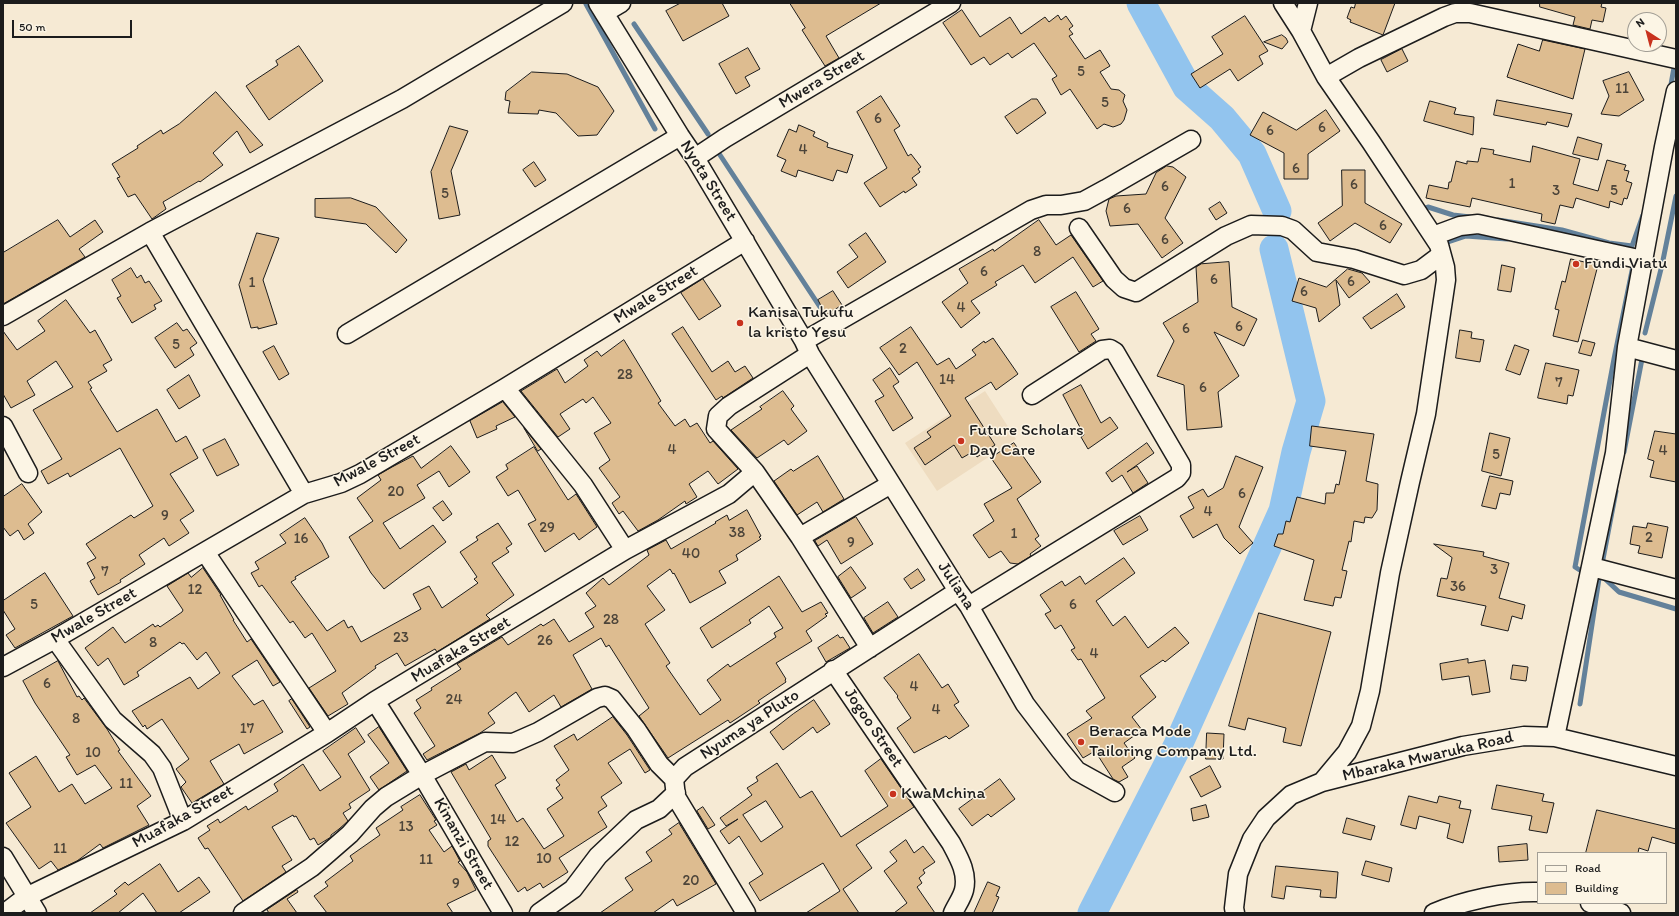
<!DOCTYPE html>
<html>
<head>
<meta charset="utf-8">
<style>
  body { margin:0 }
  #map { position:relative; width:1679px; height:916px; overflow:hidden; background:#f6ead4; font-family:Itim,sans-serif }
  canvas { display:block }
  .frame { position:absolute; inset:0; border:4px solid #1c1c1c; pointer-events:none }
  .legend { position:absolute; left:1537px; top:852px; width:130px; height:52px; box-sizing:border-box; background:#fcf5e5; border:1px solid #a29e95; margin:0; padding:5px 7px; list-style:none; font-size:12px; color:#1c1c1c }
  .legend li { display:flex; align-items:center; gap:8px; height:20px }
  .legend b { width:20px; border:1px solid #a29e95 }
  .north { position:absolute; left:1627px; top:12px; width:40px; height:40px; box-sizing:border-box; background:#fcf5e5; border:1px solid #a29e95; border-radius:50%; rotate:324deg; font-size:11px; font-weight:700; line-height:16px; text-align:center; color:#1c1c1c }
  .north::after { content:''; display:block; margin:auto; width:14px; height:18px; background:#c8321e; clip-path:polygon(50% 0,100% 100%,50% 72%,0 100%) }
  .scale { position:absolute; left:12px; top:20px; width:120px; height:18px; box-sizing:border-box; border:2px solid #1c1c1c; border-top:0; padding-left:5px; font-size:12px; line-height:14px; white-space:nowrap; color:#1c1c1c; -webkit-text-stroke:3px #fcf5e5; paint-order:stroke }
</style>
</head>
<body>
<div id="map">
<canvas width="1679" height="916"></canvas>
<div class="frame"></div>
<ul class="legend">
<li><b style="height:5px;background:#fcf5e5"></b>Road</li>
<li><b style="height:11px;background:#ddbc90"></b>Building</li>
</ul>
<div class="north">N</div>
<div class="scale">50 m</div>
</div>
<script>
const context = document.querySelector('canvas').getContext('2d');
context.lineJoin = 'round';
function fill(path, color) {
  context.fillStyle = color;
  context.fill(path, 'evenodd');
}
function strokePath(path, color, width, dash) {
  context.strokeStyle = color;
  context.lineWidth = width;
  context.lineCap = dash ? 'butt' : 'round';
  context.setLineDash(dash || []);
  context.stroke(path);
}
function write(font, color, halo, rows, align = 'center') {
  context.font = font + ' Itim,sans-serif';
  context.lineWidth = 3;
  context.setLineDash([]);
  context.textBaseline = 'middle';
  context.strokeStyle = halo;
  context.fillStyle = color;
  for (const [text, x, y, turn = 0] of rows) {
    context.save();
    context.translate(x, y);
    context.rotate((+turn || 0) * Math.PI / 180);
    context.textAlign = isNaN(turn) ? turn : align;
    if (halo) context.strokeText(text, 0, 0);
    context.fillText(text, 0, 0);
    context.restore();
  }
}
fill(new Path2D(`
  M985 391 1016 439 937 491 905 443Z`), '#eedcc0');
strokePath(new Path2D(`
  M586 4 655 129
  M634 24 708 134
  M1670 90 1675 62
  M720 155 820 307
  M1420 210 1428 207 1453 215 1470 217
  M1498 220 1562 230 1609 243 1632 246 1643 215
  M1442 244 1466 236 1507 239
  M1645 333 1662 265 1676 196
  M1624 452 1642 359
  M1603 559 1616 491
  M1586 574 1575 567 1614 359 1634 261
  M1602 576 1619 592 1676 609
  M1580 704 1600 572`), '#63819a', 5);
strokePath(new Path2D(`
  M1141 3 1187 87 1222 118 1252 154 1277 211
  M1092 913 1178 745 1283 511 1296 452 1311 401 1274 249`), '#92c4ee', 29);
const building = new Path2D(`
  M681 3H722L729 16 683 41 666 11Z
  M790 3H881L826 36 839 58 825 66 802 30 805 28Z
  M1356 3H1395L1383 35 1350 22 1351 20 1347 18 1351 7 1354 8Z
  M1540 3H1602L1601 7 1606 8 1603 22 1592 20 1590 29 1573 25 1575 17 1540 7Z
  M962 10 980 37 1010 17 1021 34 1045 17 1049 22 1058 15 1061 20 1066 16 1073 26 1069 29 1073 34 1069 36 1085 59 1100 50 1110 66 1100 72 1111 89 1119 90 1125 95 1123 101 1127 110 1124 120 1121 124 1116 126 1113 127 1104 124 1097 129 1070 89 1061 95 1052 79 1057 76 1034 43 1012 58 1008 53 990 65 984 57 971 65 943 23Z
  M1245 16 1268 51 1259 56 1263 64 1238 81 1230 69 1200 88 1191 74 1223 54 1212 37Z
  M1282 35 1286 38 1288 42 1282 49 1264 42Z
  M1543 40 1585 49 1573 99 1507 77 1518 44 1539 51Z
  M299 46 323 81 269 120 246 86 278 65 276 61Z
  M748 48 760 69 745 77 750 86 736 94 719 64Z
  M1402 49 1408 61 1387 72 1381 60Z
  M532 72 567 74 598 87 614 111 597 135 578 136 556 113 539 110 538 114 508 113 510 101 505 100 506 92Z
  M1629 72 1644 100 1619 116 1601 114 1609 96 1603 81Z
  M216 92 263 145 250 153 237 131 213 153 223 165 200 182 199 181 163 202 166 209 152 219 135 194 128 197 117 178 120 177 112 164 138 148 137 146 161 130 163 134 179 124Z
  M881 96 900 126 894 130 908 156 911 154 921 167 918 169 920 172 912 178 917 185 905 193 904 191 880 207 864 183 887 168 857 112Z
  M1032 99H1037L1046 113 1017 134 1005 117Z
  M1497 100 1572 114 1568 127 1547 122 1546 125 1494 115Z
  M1430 101 1456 108 1454 114 1474 117 1473 135 1424 121Z
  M1326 110 1340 131 1308 154V179H1284V153L1250 135 1263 112 1296 130Z
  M799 125 815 132 813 136 828 143 827 147 853 155 847 173 837 170 833 181 798 170 796 177 781 171 786 160 777 156 789 129 796 132Z
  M450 126 468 131 451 171 460 215 439 219 431 172Z
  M1578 137 1602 144 1598 160 1573 154Z
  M1533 146 1580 159 1573 184 1598 191 1607 160 1626 165 1624 170 1629 171 1626 181 1632 183 1627 199 1624 198 1622 205 1610 201 1609 208 1576 198 1573 208 1560 205 1555 224 1541 221 1542 214 1472 198 1470 207 1426 198 1429 185 1448 189 1449 182H1451L1456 161 1467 164V161L1478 162 1481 148 1494 150 1493 154 1530 162Z
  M534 162 546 180 535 187 523 170Z
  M1167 166 1173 167 1186 177 1165 218 1183 243 1162 258 1138 224 1110 226 1106 211 1109 199 1116 196 1146 194 1156 173Z
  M1342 170H1365V203L1402 224 1390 243 1355 223 1330 241 1318 223 1342 206Z
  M351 198 376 207 407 240 396 253 366 224 315 217V199Z
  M1220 202 1227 213 1216 220 1209 209Z
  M58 220 70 237 95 220 103 232 79 249 85 257 3 304V253Z
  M1039 220 1056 245 1071 235 1103 281 1093 287 1073 257 1035 283 1023 265 995 282 997 285 971 301 980 313 961 328 942 302 968 283 959 269 993 249 994 251Z
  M257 233 279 238 263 280 277 324 258 329V327L251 328 239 285Z
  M866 233 886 262 848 288 837 272 858 257 849 245Z
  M1571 259 1598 265 1578 342 1553 336 1559 310 1555 309 1562 281 1565 282Z
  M1229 262 1232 307 1257 319 1244 346 1214 332 1239 376 1218 392 1222 427 1187 430 1184 385 1157 376 1174 341 1163 323 1198 302 1196 267 1201 264Z
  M1502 265 1515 268 1511 292 1498 290Z
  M131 268 137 278 141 275 145 283 149 281 162 301 154 305 156 309 132 323 117 298 121 296 112 280Z
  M1348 269 1362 273 1370 282 1349 298 1336 280 1340 305 1319 322 1316 308 1292 301 1299 278 1326 287Z
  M703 279 721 306 699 320 681 293Z
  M833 291 842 305 826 315 818 300Z
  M1076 292 1099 329 1091 334 1096 341 1079 352 1051 307Z
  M1397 294 1405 307 1371 329 1363 318Z
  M66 300 90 333 95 330 112 360 103 365 107 371 88 382 92 388 90 389 117 432 157 409 176 442 186 436 198 458 170 474 194 511 180 520 189 533 169 546 164 538 139 555 145 564 120 580 121 582 98 595 90 581 95 578 87 563 96 558 86 544 131 515 134 518 153 506 120 448 70 477 68 473 48 484 41 471 62 459 33 410 73 387 56 361 27 381 35 395 11 408 3 394V331L17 350 45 331 38 321Z
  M177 323 183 331 187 329 197 343 190 348 194 355 175 368 155 338Z
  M683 327 712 372 728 361 735 372 745 366 753 378 723 398 722 396 716 400 672 334Z
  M911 327 937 365 949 358 956 369 976 355 972 350 984 341 985 343 993 338 1018 374 996 390 991 382 965 398 995 445 977 457 974 451 962 458 954 445 925 465 914 448 931 437 927 432 951 416 917 362 899 375 880 348Z
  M1460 330 1472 332 1471 338 1484 340 1480 362 1456 358Z
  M624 340 661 401 658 403 675 426 685 419 690 427 697 423 710 443 713 441 738 469 718 484 708 471 689 484 697 497 686 504 685 501 658 520 638 531 623 511 619 514 612 503 620 497 599 468 610 460 594 433 611 423 593 397 586 403 583 399 560 414 570 429 558 437 521 391 557 369 565 383 588 366 584 360 597 351 601 356Z
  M1583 340 1595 343 1591 356 1579 353Z
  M1515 345 1529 350 1520 375 1506 370Z
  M274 346 289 374 279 380 263 352Z
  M1546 363 1579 370 1573 396 1568 395 1567 404 1538 398Z
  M890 368 899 382 893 386 913 418 893 431 875 401 884 396 873 380Z
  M189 375 200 396 179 409 167 390Z
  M1081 385 1101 423 1110 417 1118 428 1088 449 1081 437 1084 435 1063 395Z
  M783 391 794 406 791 409 807 431 788 445 784 440 757 458 731 430 762 409 760 407Z
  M503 402 515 417 496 426 497 429 477 438 470 421Z
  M1312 426 1374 434 1366 481 1378 484 1377 510 1372 518 1365 517 1364 523 1354 521 1351 542 1349 541 1342 570 1347 571 1341 598 1335 597 1333 606 1304 600 1314 560 1274 546 1278 534H1283L1286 521 1290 522 1297 497 1325 504 1326 493H1334L1336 484 1339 485 1346 451 1310 446Z
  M524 428 541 449 538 451Z
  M1655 431 1676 434V482L1650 477 1654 461 1648 459Z
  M1490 433 1510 438 1501 476 1482 471Z
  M225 439 239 465 217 476 203 450Z
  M1014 443 1041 482 1017 499 1039 536 1035 539 1041 546 1030 554 1031 556 1018 564 1010 563 1001 551 989 558 973 535 994 521 984 504 1012 488 991 458Z
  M1147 443 1154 453 1127 472 1137 466 1148 483 1133 493 1122 475 1112 482 1106 473Z
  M451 446 470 472 449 487 439 471 417 485 425 498 383 523 400 549 433 525 446 542 384 589 371 573 349 537 373 521 357 498 381 480 378 475 392 467 413 456 421 468Z
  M534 447 568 500 576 494 597 527 579 540 574 533 545 552 528 524 536 520 518 490 508 496 496 477 508 469 506 465Z
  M818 456 844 499 823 512 817 502 797 515 774 481 791 469 793 471Z
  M1236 456 1263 467 1239 527 1253 543 1240 554 1224 538 1217 524 1193 538 1180 516 1194 508 1188 497 1203 489 1208 497 1223 488Z
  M1490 476 1513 481 1510 495 1500 493 1496 509 1482 506Z
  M22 484 42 512 28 524 34 533 24 540 18 530 10 536 3 527V497Z
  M443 501 452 514 443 521 433 508Z
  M747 510 761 536 759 537 761 539 736 555 738 560 719 571 726 583 690 603 674 573 673 574 670 569 647 586 665 610 645 624 670 663 666 666 700 715 721 700 707 680 728 664 730 667 776 637 774 633 783 628 769 606 749 620 751 623 712 648 700 628 779 576 802 612 821 602 828 613 825 614 827 616 806 631 812 641 776 663 786 679 785 680 786 682 758 701 760 703 730 723 728 720 668 758 639 716 649 708 609 645 606 647 601 638 573 655 592 689 561 707 554 695 529 712 516 692 488 713 495 723 480 733 427 760 423 754 435 746 414 713 421 708 416 700 432 690 431 688 461 669 457 664 502 637 508 645 541 624 543 626 554 619 569 642 594 627 585 613 596 606 586 593 603 578 609 585 649 555 647 550 666 540 671 549 716 523 715 522 727 515 729 520Z
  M1140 516 1148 530 1123 545 1114 531Z
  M856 517 873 544 841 564 827 540 818 546 815 541Z
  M305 518 322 543 329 557 295 577 296 579 291 582 327 631 344 620 348 628 352 626 361 642 421 609 413 594 429 586 442 608 478 583 474 579 477 577 460 552 478 540 476 537 498 523 512 544 506 548 509 552 492 563 514 595 486 615 490 619 437 652 435 649 405 666 397 653 375 666 376 668 342 693 348 704 328 716 309 688 336 671 312 633 305 638 293 621 290 623 262 585 259 587 251 573 259 569 255 562 286 543 280 535Z
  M1648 523 1668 527 1662 558 1638 553 1640 546 1630 544 1633 526 1646 528Z
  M1434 544 1484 552 1483 556 1509 563 1499 598 1525 605 1522 619 1512 616 1508 631 1481 625 1486 606 1437 596 1441 578 1447 579 1452 558Z
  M1124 558 1135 573 1096 601 1113 626 1125 616 1148 648 1175 627 1189 643 1165 662 1163 660 1140 676 1156 697 1132 717 1142 730 1124 743 1135 758 1122 767 1128 777 1119 782 1113 779 1095 751 1083 758 1067 734 1092 718 1086 711 1105 698 1081 659 1078 660 1071 650 1075 648 1061 625 1055 629 1045 614 1051 611 1040 595 1062 581 1065 586 1080 576 1085 584Z
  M851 567 866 588 851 598 838 577Z
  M203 568 221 595H220L234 620H233L247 642 251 639 280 682 273 686 257 660 232 676 254 705 263 700 283 732 244 754 239 744 210 761 224 784 192 803 181 787 186 782 176 769 189 759 162 719 147 729 145 725 143 727 132 711 190 677 198 689 220 673 206 652 197 660 184 643 182 644 180 642 137 672 139 676 124 685 108 658 98 666 85 648 113 627 125 643 153 624 155 627 158 625 160 627 182 612 183 610 167 586 188 573 191 577Z
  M918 569 925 580 911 589 904 579Z
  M45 573 73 616 15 648 6 635 15 629 3 610V601Z
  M888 602 898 617 873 633 864 618Z
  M1259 613 1331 632 1301 746 1283 742 1286 728 1248 718 1245 730 1229 726Z
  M838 635 840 638 843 637 850 648 826 662 818 648Z
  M919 654 942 688 948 684 959 702 954 705 969 726 949 739 946 736 914 753 897 728 911 718 897 697 898 696 884 678Z
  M1468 659V663L1485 660 1490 692 1472 695 1469 676 1442 680 1440 664Z
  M58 661 77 697 79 696 82 700 84 698 107 729 120 750 118 751 151 796 137 806 149 825 103 848 100 844 77 861 58 870 51 861 39 869 6 823 31 807 9 773 36 756 59 792 72 784 85 804 112 788 95 765 77 775 66 757 70 755 35 703 23 681Z
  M1513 665 1528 667 1526 681 1511 679Z
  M292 699 310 727 307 729 289 701Z
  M814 700 830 724 817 733 813 727 783 750 770 732 793 714Z
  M613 717 627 735 650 770 645 773 630 749 608 763 622 783 601 797 607 806 598 812 607 827 559 858 568 872 543 888 540 883 527 891 525 887 518 892 488 846V841L491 839 451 772 466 764 469 770 492 755 506 778 495 785 517 822 523 818 544 849 564 836 547 809 563 798 556 788 560 785 556 780 569 770 554 746 574 734 577 740Z
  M379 727 407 771 379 790 370 777 389 763 368 735Z
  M356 728 365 742 348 754 370 790 349 804 351 808 343 813 348 821 339 829 331 835V837L318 845 314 838 310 840 296 816 294 817 293 815 272 827 292 860 282 866 286 872 243 901 208 848 205 849 198 838 210 830 207 826 218 819 220 823 246 806 248 810 278 791 274 784 303 764 320 791 341 777 323 751Z
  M1207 733 1224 734 1223 759H1206Z
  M881 759 914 807 856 845 872 868 843 889 859 913H806L840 891 823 863 760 901 749 883 763 874 739 836 729 844 720 831 738 819 726 826 720 818 752 795 747 788 758 781 756 777 777 763 800 798 812 791 841 837 888 806 865 771ZM766 801 783 827 761 842 743 815Z
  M1210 766 1221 787 1201 797 1190 777Z
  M1000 779 1015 799 991 817 988 814 972 826 959 809Z
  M1497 785 1544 794 1542 801 1554 803 1547 833 1529 830 1532 816 1492 809Z
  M420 795 436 820 434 821 437 825 429 830 444 852 452 846 460 861 458 862 467 872 476 890 447 904 453 913H327L314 896 328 886 325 882 353 861 350 856 380 835 376 828 403 810 401 807Z
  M1409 796 1437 803 1439 796 1461 801 1459 808 1471 810 1463 843 1447 838 1450 824 1419 816 1416 829 1401 825Z
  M1206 805 1209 817 1193 821 1191 809Z
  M703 807 715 825 708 829 697 811Z
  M1597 810 1676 829V844L1652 837 1648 851 1639 848 1638 853H1586Z
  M1347 818 1375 826 1371 840 1343 833Z
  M679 823 716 884 677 906 673 899 653 913H600L633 890 625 878 652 861 646 852 672 834 669 830Z
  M906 840 914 853 923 846 935 862 923 870 925 873 919 878 922 883 917 887 935 913H894L907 903 884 871 897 861 890 852Z
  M1527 844 1528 860 1499 862 1498 847Z
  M1366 861 1392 868 1389 882 1362 875Z
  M160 864 178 892 199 877 210 892 179 913H157L143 893 118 913H90L117 894 114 891 125 882 128 885Z
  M1276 866 1338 872 1336 898 1320 897 1321 890 1286 886 1284 899 1272 897Z
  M988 882 1000 887 996 896 999 897 992 913H974Z
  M297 890 298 892 287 899 297 913H269L267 910Z`);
fill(building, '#ddbc90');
strokePath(building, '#1c1c1c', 1);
const minor = new Path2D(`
  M598 3 680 136 695 158 804 341 810 354 958 591 969 606 1025 704 1060 750 1077 771 1115 792
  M1283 3 1301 31 1326 77 1371 142 1439 245 1445 267 1446 280 1426 414 1410 482 1390 573 1370 691 1361 726 1347 752 1322 782
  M604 13 621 3
  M1301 31 1308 3
  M1326 77 1359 58 1444 17 1455 13H1470L1676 59
  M695 158 725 138 951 3
  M1079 228 1114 279 1124 288 1136 292 1226 236 1251 225 1282 226 1293 230 1317 252 1354 259 1404 275 1421 270 1441 255
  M150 232 304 494
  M1433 236 1460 226 1478 224 1643 260
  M3 316 150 232 402 99 563 3
  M347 334 680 136
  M804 341 1031 210 1046 205H1061L1084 201 1106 189 1191 140
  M1627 347 1676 360
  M505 388 583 485 625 550
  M3 426 28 473
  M755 472 800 537 870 648
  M800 537 891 484
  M205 552 327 733
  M1592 567 1676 589
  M969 606 1177 478 1181 473V465L1115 352 1110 349 1102 350 1032 395
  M55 639 113 720 152 754 162 768 183 821
  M3 667 55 639 304 494 341 483 360 474 505 388 745 241
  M833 670 951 843C959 858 968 873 964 890 962 898 956 906 953 913
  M375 701 422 775 503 913
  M1555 737 1615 453 1627 347 1664 147 1676 91
  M3 857 37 913
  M1590 903 1621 913
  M5 913 26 897 183 821 327 733 375 701 625 550 729 494 755 472 716 429 718 416 729 406 810 354
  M243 913 312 867 350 834 373 808 386 797 422 775 485 742 513 743 538 732 597 698 605 696 612 699 636 729 659 764 674 779
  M539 913 573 889 598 856 636 820 659 809 676 793
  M746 913 676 797 674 779 685 767 958 591
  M1235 913 1234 908 1238 874 1252 839 1266 818 1291 795 1322 782 1463 746 1524 736 1555 737 1676 766
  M1434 913C1463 901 1506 891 1538 892`);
strokePath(minor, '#1c1c1c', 21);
strokePath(minor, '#fcf5e5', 18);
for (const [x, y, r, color] of [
  [1576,264,4,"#c8321e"],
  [740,323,4,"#c8321e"],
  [961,441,4,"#c8321e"],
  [1081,742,4,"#c8321e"],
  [893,794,4,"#c8321e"]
]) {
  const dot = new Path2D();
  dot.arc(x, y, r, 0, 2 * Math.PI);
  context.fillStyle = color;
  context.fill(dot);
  strokePath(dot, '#fcf5e5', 1.5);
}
write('15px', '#4c4439', null, [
  ["5",1081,72],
  ["11",1622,89],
  ["5",1105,103],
  ["6",878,119],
  ["6",1322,128],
  ["6",1270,131],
  ["4",803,150],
  ["6",1296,169],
  ["1",1512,184],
  ["6",1354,185],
  ["6",1165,187],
  ["3",1556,191],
  ["5",1614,191],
  ["5",445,194],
  ["6",1127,209],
  ["6",1383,226],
  ["6",1165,240],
  ["8",1037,252],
  ["6",984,272],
  ["6",1214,280],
  ["6",1351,282],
  ["1",252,283],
  ["6",1304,292],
  ["4",961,308],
  ["6",1239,327],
  ["6",1186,329],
  ["5",176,345],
  ["2",903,349],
  ["28",625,375],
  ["14",947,380],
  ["7",1559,383],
  ["6",1203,388],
  ["4",672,450],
  ["4",1663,451],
  ["5",1496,455],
  ["20",396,492],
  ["6",1242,494],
  ["4",1208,512],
  ["9",165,516],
  ["29",547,528],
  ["38",737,533],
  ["1",1014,534],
  ["2",1649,538],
  ["16",301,539],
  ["9",851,543],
  ["40",691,554],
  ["3",1494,570],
  ["7",105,572],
  ["36",1458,587],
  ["12",195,590],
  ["5",34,605],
  ["6",1073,605],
  ["28",611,620],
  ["23",401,638],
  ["26",545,641],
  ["8",153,643],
  ["4",1094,654],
  ["6",47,684],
  ["4",914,687],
  ["24",454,700],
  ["4",936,710],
  ["8",76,719],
  ["17",247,729],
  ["10",93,753],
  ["11",126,784],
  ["14",498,820],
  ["13",406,827],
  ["12",512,842],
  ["11",60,849],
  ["10",544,859],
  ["11",426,860],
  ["20",691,881],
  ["9",456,884]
]);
write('17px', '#1c1c1c', '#fcf5e5', [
  ["Mwera Street",822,80,-31],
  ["Nyota Street",708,181,58],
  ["Mwale Street",656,295,-32],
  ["Mwale Street",377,461,-28],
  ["Juliana",956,586,57],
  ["Mwale Street",94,616,-30],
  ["Muafaka Street",461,650,-31],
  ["Nyuma ya Pluto",750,725,-33],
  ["Jogoo Street",873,728,56],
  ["Mbaraka Mwaruka Road",1428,757,-13],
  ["Muafaka Street",183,817,-29],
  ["Kinanzi Street",463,844,60]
]);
write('17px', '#1c1c1c', '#fcf5e5', [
  ["Fundi Viatu",1584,264],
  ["Kanisa Tukufu",748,313],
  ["la kristo Yesu",748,333],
  ["Future Scholars",969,431],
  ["Day Care",969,451],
  ["Beracca Mode",1089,732],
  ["Tailoring Company Ltd.",1089,752],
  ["KwaMchina",901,794]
], 'left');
</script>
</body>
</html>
